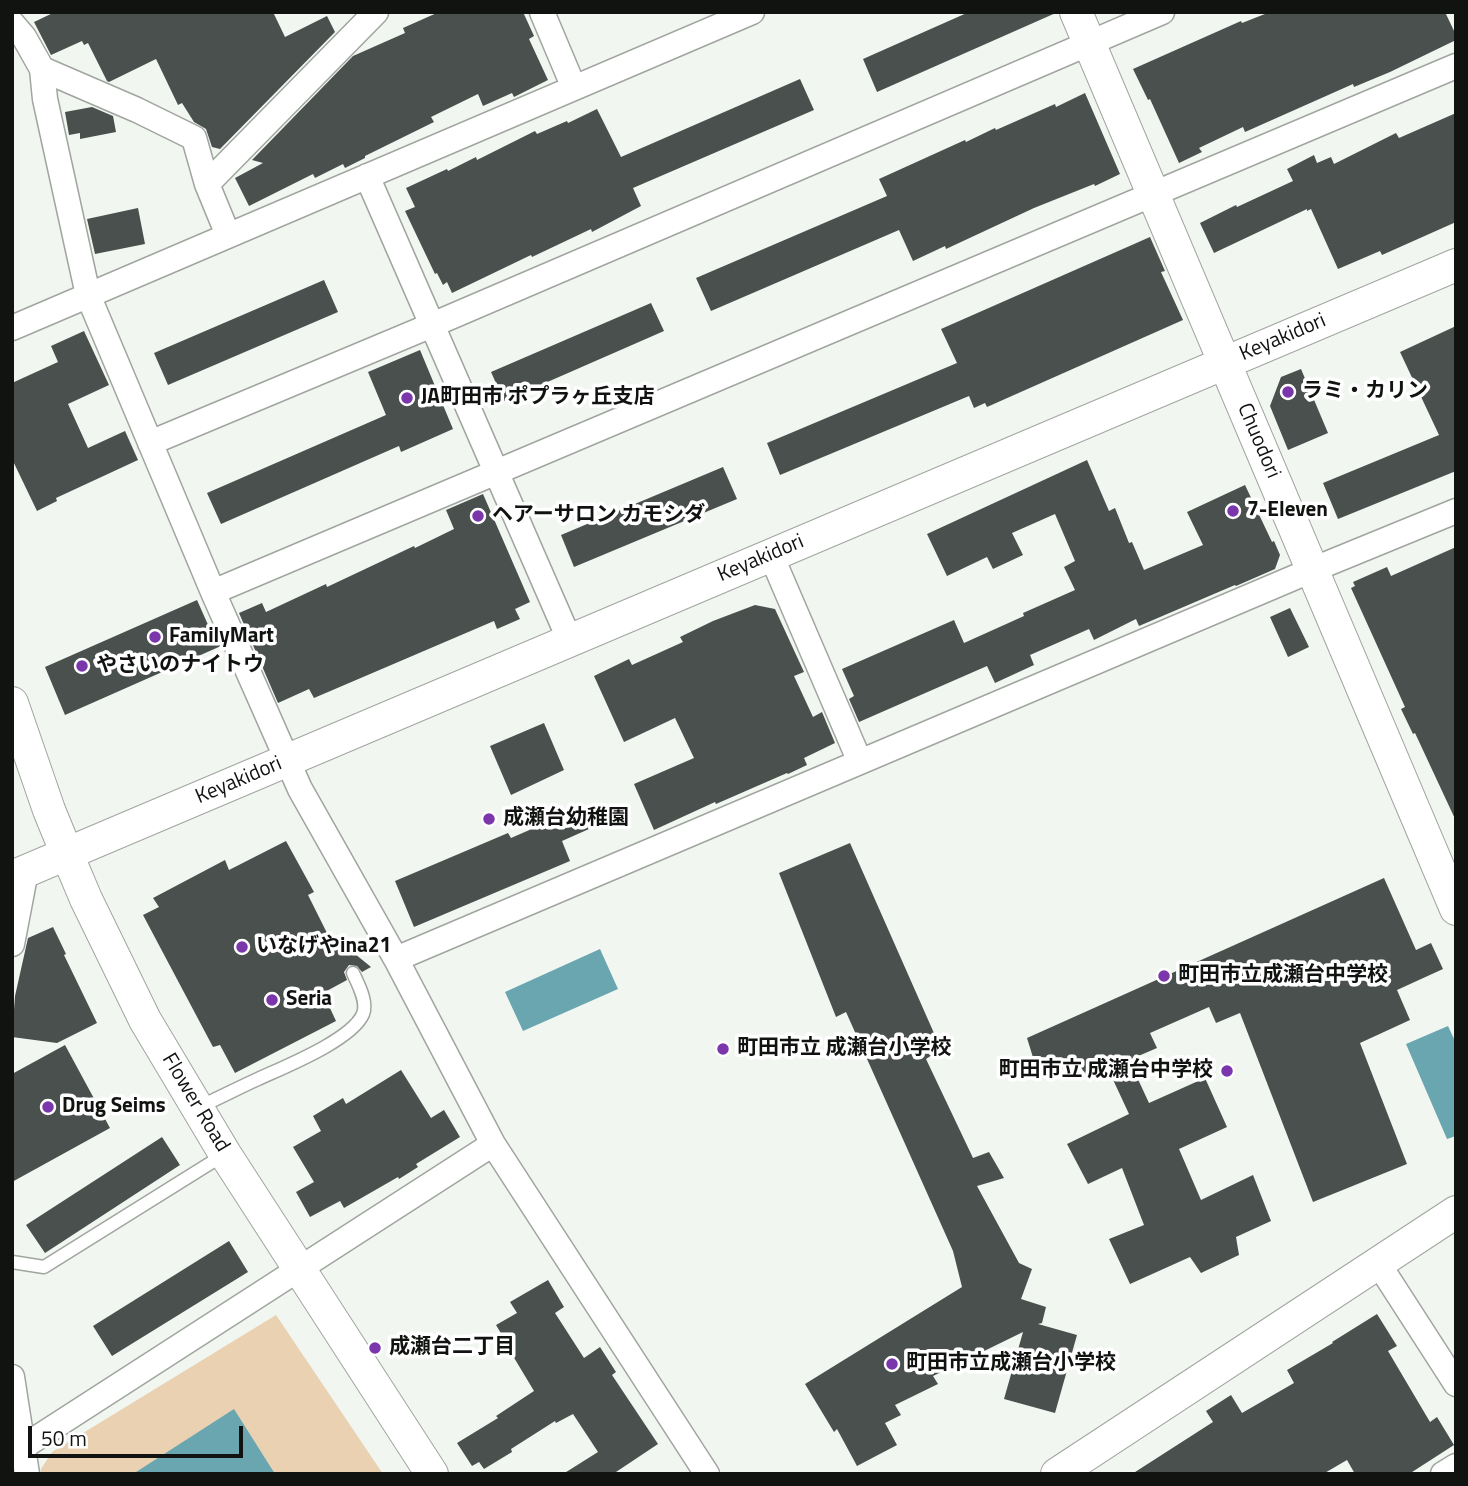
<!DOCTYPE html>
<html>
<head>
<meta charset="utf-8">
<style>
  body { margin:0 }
  #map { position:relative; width:1468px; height:1486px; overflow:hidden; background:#f1f6f0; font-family:"Titillium Web",sans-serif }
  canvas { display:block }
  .frame { position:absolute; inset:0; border:14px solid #111311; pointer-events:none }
  .scale { position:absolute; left:28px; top:1426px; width:215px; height:32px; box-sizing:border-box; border:4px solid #111311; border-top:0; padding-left:9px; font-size:21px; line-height:24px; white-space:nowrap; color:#111311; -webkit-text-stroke:5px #fff; paint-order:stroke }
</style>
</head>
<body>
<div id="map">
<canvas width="1468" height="1486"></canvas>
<div class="frame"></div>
<div class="scale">50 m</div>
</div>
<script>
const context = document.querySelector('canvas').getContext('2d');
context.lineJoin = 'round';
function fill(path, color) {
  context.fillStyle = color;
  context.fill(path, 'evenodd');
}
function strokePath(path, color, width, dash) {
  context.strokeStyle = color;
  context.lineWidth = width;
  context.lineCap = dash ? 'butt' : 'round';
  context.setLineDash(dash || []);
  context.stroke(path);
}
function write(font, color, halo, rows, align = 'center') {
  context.font = font + ' "Titillium Web","Noto Sans JP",sans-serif';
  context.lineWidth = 7;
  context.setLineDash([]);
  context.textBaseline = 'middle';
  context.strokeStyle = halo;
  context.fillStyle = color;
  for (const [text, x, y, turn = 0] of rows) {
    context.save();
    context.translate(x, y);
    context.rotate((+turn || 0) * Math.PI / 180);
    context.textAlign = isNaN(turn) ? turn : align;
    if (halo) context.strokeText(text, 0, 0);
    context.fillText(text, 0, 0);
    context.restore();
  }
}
fill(new Path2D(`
  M276 1315 383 1474H41V1469L52 1452Z`), '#e9d1b2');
fill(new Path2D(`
  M600 949 618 989 523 1031 505 992Z
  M1448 1026 1456 1043V1136L1447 1139 1406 1044Z
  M234 1409 275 1474H133Z`), '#6aa6b0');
fill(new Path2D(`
  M55 12H273L285 37 327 16 335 32 220 149 212 147 206 129 194 122 182 103 178 105 156 59 109 82 107 81 88 43 84 45 82 41 51 55 34 22Z
  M439 12H523L534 36 529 39 548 80 514 97 512 93 483 106 478 94 431 117 434 122 365 156V158L345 168 343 164 315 178 313 174 249 206 235 178 263 163 252 160 353 56 405 33 403 28Z
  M969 12H1058L877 92 863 59Z
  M1270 12H1445L1456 35V40L1390 72 1354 87 1353 84 1245 132 1243 127 1199 148 1202 152 1179 163 1150 99 1148 100 1133 69 1241 21 1242 23Z
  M800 79 814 110 633 188 641 206 592 232 591 229 532 257 531 255 452 293 447 282 443 285 437 273 435 274 405 211 415 207 406 188 447 169 448 171 476 157 477 160 535 131 537 134 567 121 568 123 597 109 621 157Z
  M1085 93 1120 174 1095 186 1094 184 1034 208 946 249 945 246 913 261 899 230 711 311 696 278 887 196 879 179 965 140 966 142 995 128 996 130 1055 104 1056 107Z
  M92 107 113 116 116 132 80 139V133L69 135 65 112Z
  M1456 113V222L1382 255 1380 251 1338 269 1311 209 1307 211V209L1214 253 1200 223 1236 205 1237 207 1293 181 1287 169 1314 155 1317 163 1331 157 1334 164 1396 133 1399 138Z
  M138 208 145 244 95 254 87 219Z
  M1150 237 1165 271 1161 272 1183 320 987 407 985 403 974 408 969 396 780 475 767 443 957 363 941 329Z
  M324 280 338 312 168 385 154 353Z
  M651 303 664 331 504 401 491 372Z
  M1456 326V471L1338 519 1323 483 1439 435 1400 352Z
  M84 331 109 385 68 404 88 448 125 431 138 460 56 498 57 501 37 511 12 459V383L58 362 51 346Z
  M420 350 453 429 401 452 399 446 221 524 207 493 386 415 368 372Z
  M1301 369 1328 433 1288 450 1270 406 1281 377Z
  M1087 460 1109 511 1115 508 1129 543 1132 542 1144 570 1203 545 1187 512 1245 485 1272 542 1274 541 1280 555 1275 569 1236 586 1235 585 1139 626 1136 619 1094 640 1089 629 1030 655 1034 665 995 683 987 666 859 722 849 699 854 696 842 669 954 620 964 643 1024 616 1023 613 1075 590 1064 567 1075 561 1055 514 1012 533 1023 555 993 569 987 557 947 576 927 534Z
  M723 467 737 499 574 567 561 535Z
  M483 494 530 602 515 609 520 619 497 629 494 621 314 698 309 689 278 703 239 613 262 603 266 612 326 584 327 587 414 546 415 548 454 529 446 510Z
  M1456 547V821L1415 733 1413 734 1401 709 1405 707 1351 588 1355 586 1353 582 1387 567 1391 576Z
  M197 600 209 627 212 626 221 646 65 715 45 667Z
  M755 605 775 609 804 672 794 676 813 717 822 712 835 743 804 758 807 765 788 774 787 773 716 804 715 802 654 830 634 784 694 758 675 718 624 742 594 676 629 659 632 665 683 642 680 637 713 621Z
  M1290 608 1309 647 1288 657 1270 617Z
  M544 723 564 770 511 795 490 746Z
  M580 808 589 829 562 841 570 861 414 927 395 881 508 833 511 838Z
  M286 841 314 892 308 895 331 941 344 945 371 967 362 972 357 966 349 965 344 972 347 980 323 993 336 1021 235 1073 220 1045 213 1047 143 915 159 907 153 898 225 860 229 870Z
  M850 843 941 1049 926 1059 973 1158 989 1152 1004 1178 977 1186 1019 1263 1032 1269 1021 1299 1046 1307 1042 1323 1038 1324 1077 1335 1055 1413 1004 1399 1023 1332 933 1376 938 1384 895 1405 901 1415 885 1423 897 1445 857 1466 837 1429 834 1432 805 1384 962 1287 953 1251 846 1012 836 1017 779 873Z
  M1384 878 1416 950 1431 943 1443 969 1397 990 1410 1020 1360 1043 1407 1164 1313 1202 1240 1013 1216 1023 1209 1007 1150 1033 1157 1048 1129 1060 1149 1103 1205 1078 1227 1127 1179 1149 1201 1200 1253 1175 1271 1221 1236 1237 1239 1255 1201 1273 1190 1257 1130 1284 1109 1239 1144 1225 1122 1168 1088 1184 1067 1144 1129 1114 1109 1071 1089 1080 1077 1061 1040 1080 1027 1038Z
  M53 927 66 954 64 955 97 1023 57 1043 12 1037 15 996 28 938Z
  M65 1045 110 1128 12 1182V1074Z
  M401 1070 431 1118 444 1110 460 1137 416 1164 418 1167 399 1179 398 1177 344 1208 340 1201 310 1217 296 1192 314 1182 293 1147 321 1131 313 1116 343 1098 346 1104Z
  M162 1137 180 1165 45 1253 26 1225Z
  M229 1241 248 1272 112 1356 93 1326Z
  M548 1280 564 1307 555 1313 584 1358 600 1347 616 1372 612 1375 658 1444 613 1474H563L598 1452 573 1414 556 1423 555 1421 511 1449 512 1452 484 1469 479 1462 472 1466 457 1443 498 1418 496 1416 534 1391 510 1351 511 1350 496 1325 517 1313 510 1302Z
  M1377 1314 1397 1346 1388 1351 1430 1422 1437 1417 1454 1445 1409 1474H1355L1347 1460 1323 1474H1132L1213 1422 1206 1411 1231 1395 1242 1413 1294 1383 1287 1370 1333 1343 1332 1342Z`), '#49504d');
const service = new Path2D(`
  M199 1107C219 1098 238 1088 258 1079 284 1067 352 1040 363 1014 368 1002 358 984 353 973
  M12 1262 44 1267 225 1154`);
const minor = new Path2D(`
  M542 12 574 88
  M12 23 24 37 42 69 45 99 88 295 213 592 300 789 396 959 493 1144 707 1474
  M42 69 137 110 194 138 207 184 228 235
  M367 176 570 641
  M207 184 376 12
  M12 328 752 12
  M150 443 432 325 1162 12
  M771 555 860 762
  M213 592 1456 66
  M12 944 26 871
  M396 959 1312 570 1456 511
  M1378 1263 1456 1384
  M12 1377 27 1474
  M23 1447 493 1144
  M1443 1474 1456 1466`);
const tertiary = new Path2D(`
  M1076 12 1456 909
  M12 703 49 810 67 854 86 899 145 1020 225 1154 432 1474
  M12 877 1456 265
  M1057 1474 1456 1212`);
strokePath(service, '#a0a59f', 15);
strokePath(minor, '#a0a59f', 27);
strokePath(tertiary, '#a0a59f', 34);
strokePath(service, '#fff', 12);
strokePath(minor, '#fff', 24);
strokePath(tertiary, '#fff', 32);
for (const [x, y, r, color] of [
  [1288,392,7,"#7a36aa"],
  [407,398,7,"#7a36aa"],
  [1233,511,7,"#7a36aa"],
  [478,516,7,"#7a36aa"],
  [155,637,7,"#7a36aa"],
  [82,666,7,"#7a36aa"],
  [489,819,7,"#7a36aa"],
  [242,947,7,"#7a36aa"],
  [1164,976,7,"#7a36aa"],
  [272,1000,7,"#7a36aa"],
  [723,1049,7,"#7a36aa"],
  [1227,1071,7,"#7a36aa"],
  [48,1107,7,"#7a36aa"],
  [375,1348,7,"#7a36aa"],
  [892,1364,7,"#7a36aa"]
]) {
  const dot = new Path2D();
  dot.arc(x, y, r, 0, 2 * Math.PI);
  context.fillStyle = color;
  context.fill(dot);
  strokePath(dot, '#fff', 2.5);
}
write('21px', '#111311', '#fff', [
  ["Keyakidori",1283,338,-23],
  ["Chuodori",1258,441,67],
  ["Keyakidori",761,559,-23],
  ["Keyakidori",239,781,-23],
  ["Flower Road",195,1103,59]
]);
write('bold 21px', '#111311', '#fff', [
  ["ラミ・カリン",1302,392],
  ["JA町田市 ポプラヶ丘支店",421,398],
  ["7-Eleven",1247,511],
  ["ヘアーサロン カモシダ",492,516],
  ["FamilyMart",169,637],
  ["やさいのナイトウ",96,666],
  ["成瀬台幼稚園",503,819],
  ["いなげやina21",256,947],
  ["町田市立成瀬台中学校",1178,976],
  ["Seria",286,1000],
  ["町田市立 成瀬台小学校",737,1049],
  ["町田市立 成瀬台中学校",1213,1071,"right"],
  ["Drug Seims",62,1107],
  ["成瀬台二丁目",389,1348],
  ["町田市立成瀬台小学校",906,1364]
], 'left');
</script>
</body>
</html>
